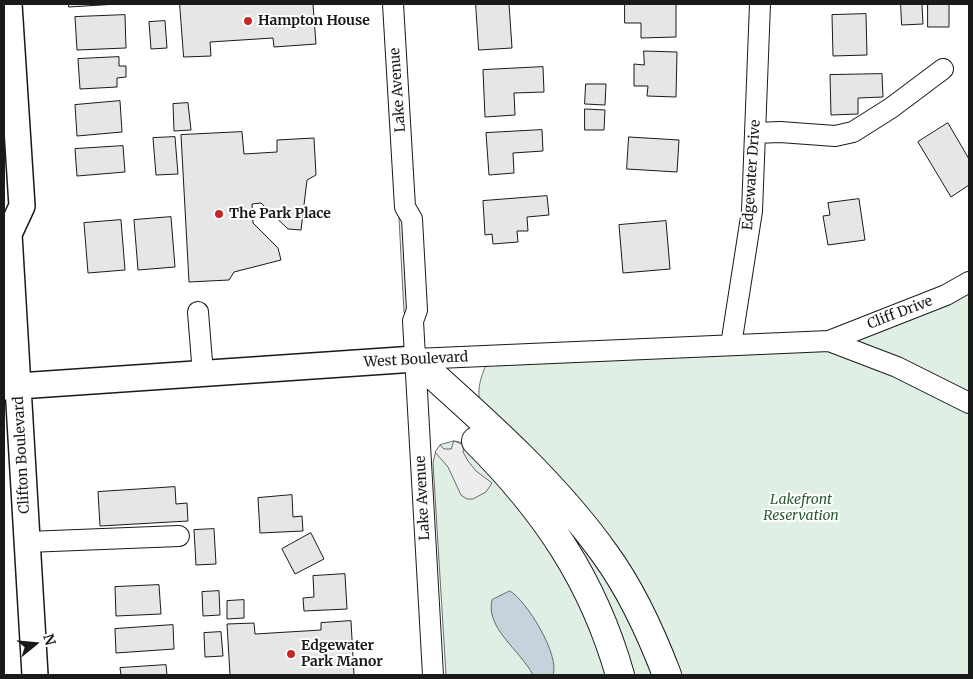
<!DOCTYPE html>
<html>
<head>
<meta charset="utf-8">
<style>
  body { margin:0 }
  #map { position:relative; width:973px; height:679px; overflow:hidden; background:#fff; font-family:Merriweather,serif }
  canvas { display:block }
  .frame { position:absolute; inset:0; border:5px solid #1a1a1a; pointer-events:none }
  .north { position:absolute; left:10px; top:619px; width:50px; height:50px; -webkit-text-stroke:4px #fff; paint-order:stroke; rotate:73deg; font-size:14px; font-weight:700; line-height:20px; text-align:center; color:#1a1a1a }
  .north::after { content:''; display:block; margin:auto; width:18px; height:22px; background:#1a1a1a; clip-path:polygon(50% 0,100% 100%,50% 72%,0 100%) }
</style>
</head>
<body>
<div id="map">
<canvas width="973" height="679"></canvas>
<div class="frame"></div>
<div class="north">N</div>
</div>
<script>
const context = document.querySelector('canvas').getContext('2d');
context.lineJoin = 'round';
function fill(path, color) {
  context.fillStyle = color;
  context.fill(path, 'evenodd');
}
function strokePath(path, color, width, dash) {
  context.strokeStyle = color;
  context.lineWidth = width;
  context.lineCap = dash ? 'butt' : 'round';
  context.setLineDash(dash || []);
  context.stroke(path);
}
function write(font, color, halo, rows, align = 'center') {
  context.font = font + ' Merriweather,serif';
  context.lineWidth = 4;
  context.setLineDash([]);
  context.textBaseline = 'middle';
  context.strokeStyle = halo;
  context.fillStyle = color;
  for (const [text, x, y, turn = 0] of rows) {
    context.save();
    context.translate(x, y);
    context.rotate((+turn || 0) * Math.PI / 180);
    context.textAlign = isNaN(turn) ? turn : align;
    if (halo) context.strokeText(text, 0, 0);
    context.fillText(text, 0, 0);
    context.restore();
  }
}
const green = new Path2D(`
  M405 207 413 321 404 312 399 218Z
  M969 282V675H677L481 405C475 388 483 373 489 357L829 341Z
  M454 441 460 442 516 499 578 592 609 675H446L433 463 435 454 440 445Z
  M588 546 610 577 656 675H630L578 552Z`);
fill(green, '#e0efe3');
strokePath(green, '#6a6a6a', 1);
const parking = new Path2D(`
  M454 441 464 445 463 452 468 461 476 471 492 483 486 492 473 499H467L461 495 448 467 435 452 440 445 444 449H451Z`);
fill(parking, '#ededed');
strokePath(parking, '#6a6a6a', 1);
const water = new Path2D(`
  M510 591C527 601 560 655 553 675H533C520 650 485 628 492 600Z`);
fill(water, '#c6d2dc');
strokePath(water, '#6a6a6a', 1);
const building = new Path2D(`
  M69 4H117L69 7Z
  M180 4H313L316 44 274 47 273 38 210 42 211 56 184 57Z
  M476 4H509L512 48 479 50Z
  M625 4H676V37L641 38V23H625Z
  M901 4H922L923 24 902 25Z
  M928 4H949V27H928Z
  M866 14 867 55 833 56 832 15Z
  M125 15 126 48 77 50 75 17Z
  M165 21 167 48 151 49 149 22Z
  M644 51 677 52 676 97 647 96 648 86H634V64L644 65Z
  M119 57V66H126V77L117 78V87L80 89 78 59Z
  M543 67 544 92 514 93 515 115 485 117 483 70Z
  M882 74 883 97 858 98V114L831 115 830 75Z
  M586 84H606L605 105 585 104Z
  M120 101 122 132 77 136 75 105Z
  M188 103 191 130 174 131 173 104Z
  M585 109 605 110 604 130H585Z
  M948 123 969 159V185L951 197 918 142Z
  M542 130 543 151 513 153 514 173 489 175 486 133Z
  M242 132 244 154 277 152V140L314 138 316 175 307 180 301 230 288 229 261 203 252 204 253 223 278 248 281 260 234 272 229 280 189 282 181 135Z
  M175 137 178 174 156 175 153 138Z
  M629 137 679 140 677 172 627 169Z
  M123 146 125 172 77 176 75 149Z
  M547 196 549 215 527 217 528 231H517L518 242 493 244 492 234 485 235 483 201Z
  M859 199 865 240 828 245 823 216 830 215 828 203Z
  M171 217 175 267 138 270 134 220Z
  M121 220 125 270 88 273 84 223Z
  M666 221 670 269 623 273 619 225Z
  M175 487 176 504 187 503 188 521 100 526 98 492Z
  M292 495 293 517 302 516 303 531 260 533 258 498Z
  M214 529 216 564 196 565 194 530Z
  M311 533 324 559 295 574 282 549Z
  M345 574 347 609 304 611 303 598 314 597 313 576Z
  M159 585 161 614 116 616 115 587Z
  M219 591 220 615 203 616 202 592Z
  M244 600V618L227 619V601Z
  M351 621 354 675H230L227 624 254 623 255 634 321 630V623Z
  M173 625 174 649 116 653 115 629Z
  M221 632 223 656 205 657 204 633Z
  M166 665 167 675H121L120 668Z`);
fill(building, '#e6e6e6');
strokePath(building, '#1a1a1a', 1);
const minor = new Path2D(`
  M393 4 405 207 412 219 417 310 413 321 433 675
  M755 133 780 132 835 136 853 132 891 108 943 69
  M198 312 203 374
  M829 341 897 367 969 403
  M731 345 752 211 760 4
  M415 359 829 341 946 295 969 282
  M27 542 179 536`);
const major = new Path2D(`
  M9 4 22 206 9 234 35 675
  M4 387 415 359`);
const highway = new Path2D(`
  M415 359C482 419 553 481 605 554 632 591 651 633 667 675
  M476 441C545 510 593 580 620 675`);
strokePath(minor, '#1a1a1a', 22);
strokePath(major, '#1a1a1a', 28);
strokePath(highway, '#1a1a1a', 30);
strokePath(minor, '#fff', 20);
strokePath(major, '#fff', 25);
strokePath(highway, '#fff', 28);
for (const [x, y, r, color] of [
  [248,21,5,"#c62828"],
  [219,214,5,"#c62828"],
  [291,654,5,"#c62828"]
]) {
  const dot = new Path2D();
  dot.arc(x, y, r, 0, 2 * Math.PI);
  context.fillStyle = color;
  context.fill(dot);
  strokePath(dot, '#fff', 2);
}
write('bold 14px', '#1a1a1a', '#fff', [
  ["Hampton House",258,21],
  ["The Park Place",229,214],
  ["Edgewater",301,646],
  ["Park Manor",301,662]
], 'left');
write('14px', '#1a1a1a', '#fff', [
  ["Lake Avenue",398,90,-94],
  ["Edgewater Drive",752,175,-86],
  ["Cliff Drive",900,313,-21],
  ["West Boulevard",416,360,-3],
  ["Clifton Boulevard",22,455,-93],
  ["Lake Avenue",423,498,-93]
]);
write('italic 14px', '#2b5a34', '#fff', [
  ["Lakefront",801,500],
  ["Reservation",801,516]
]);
</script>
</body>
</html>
